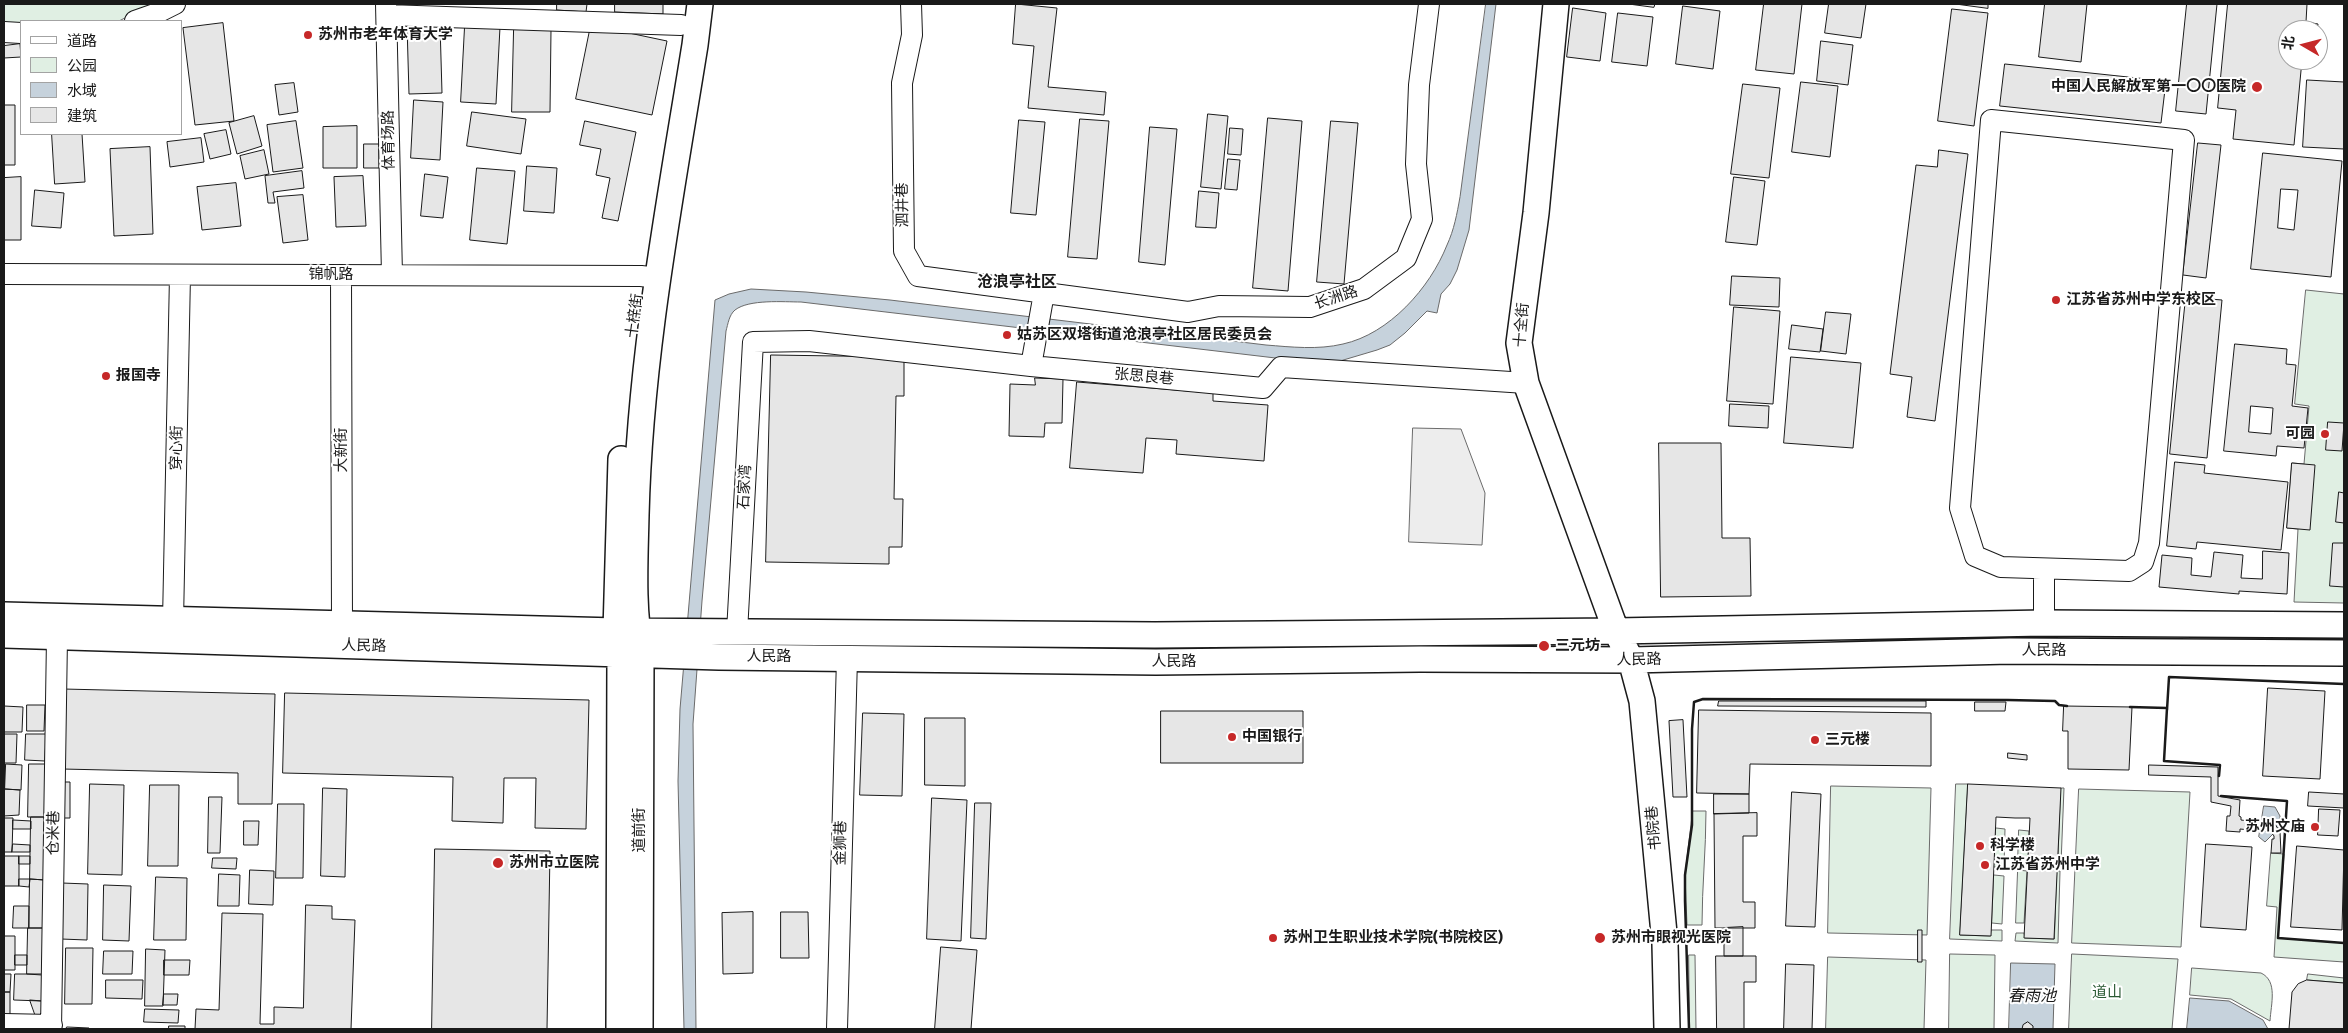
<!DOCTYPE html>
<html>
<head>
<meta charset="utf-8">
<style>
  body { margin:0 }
  #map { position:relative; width:2348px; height:1033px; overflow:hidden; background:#fff; font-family:"Fira Sans","Noto Sans SC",sans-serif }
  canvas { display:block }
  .frame { position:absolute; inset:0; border:5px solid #1a1a1a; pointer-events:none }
  .legend { position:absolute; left:20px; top:20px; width:162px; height:115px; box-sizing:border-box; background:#fff; border:1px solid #a3a3a3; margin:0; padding:6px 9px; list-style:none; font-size:15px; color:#1a1a1a }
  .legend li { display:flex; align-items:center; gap:10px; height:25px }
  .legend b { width:25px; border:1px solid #a3a3a3 }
  .north { position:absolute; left:2278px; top:20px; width:50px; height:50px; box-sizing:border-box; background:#fff; border:1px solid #a3a3a3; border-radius:50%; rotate:278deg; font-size:14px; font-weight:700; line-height:20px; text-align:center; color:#1a1a1a }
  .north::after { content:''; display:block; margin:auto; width:18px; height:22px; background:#c62828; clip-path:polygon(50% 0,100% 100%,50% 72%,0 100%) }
</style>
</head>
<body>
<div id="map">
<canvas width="2348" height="1033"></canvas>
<div class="frame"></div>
<ul class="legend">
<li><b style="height:6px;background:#fff"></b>道路</li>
<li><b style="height:14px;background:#e0efe3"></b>公园</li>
<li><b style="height:14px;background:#c6d2dc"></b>水域</li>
<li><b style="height:14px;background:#e6e6e6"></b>建筑</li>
</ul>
<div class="north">北</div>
</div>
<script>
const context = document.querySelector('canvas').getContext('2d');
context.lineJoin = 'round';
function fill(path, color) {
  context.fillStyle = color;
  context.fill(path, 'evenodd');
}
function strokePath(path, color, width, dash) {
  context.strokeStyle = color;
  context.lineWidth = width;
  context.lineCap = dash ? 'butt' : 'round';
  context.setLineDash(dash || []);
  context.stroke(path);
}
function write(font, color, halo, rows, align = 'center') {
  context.font = font + ' "Fira Sans","Noto Sans SC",sans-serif';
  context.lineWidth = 4;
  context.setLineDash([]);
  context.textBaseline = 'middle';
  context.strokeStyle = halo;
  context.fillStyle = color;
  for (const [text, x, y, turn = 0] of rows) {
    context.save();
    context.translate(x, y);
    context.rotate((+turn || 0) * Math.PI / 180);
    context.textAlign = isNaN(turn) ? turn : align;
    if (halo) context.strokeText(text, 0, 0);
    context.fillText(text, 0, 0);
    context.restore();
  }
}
const green = new Path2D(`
  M4 4H152L119 21H21V27H4Z
  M2306 290 2344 294V603L2294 602 2298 529 2287 528 2292 463 2304 464 2309 406 2295 404Z
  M1956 784H1968L1960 935 1990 936 1991 930H2002V941L1950 939Z
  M1831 786 1931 788 1927 935 1828 933Z
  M2061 788H2064L2061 864H2058Z
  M2079 789 2190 792 2181 947 2072 943Z
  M1693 811H1706C1706 849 1702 887 1702 925H1687L1685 875Z
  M1996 828 2005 829 2004 867H1994Z
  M2019 830 2029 831 2028 863H2018Z
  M2271 853 2284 854 2278 938 2344 943V962L2274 957 2277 907 2267 906Z
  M2018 870 2027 871 2024 923H2016Z
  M2057 871H2060L2058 943 2015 941 2016 933H2024L2025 938 2054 939Z
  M1994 875 2004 876 2002 924 1992 923Z
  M1950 954 1995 955 1994 1029H1949Z
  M2072 954 2178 959 2172 1029H2069Z
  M1689 955H1695L1696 1029H1690Z
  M1828 957 1926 960 1924 1029H1826Z
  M2192 968 2261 973C2278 981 2271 1004 2270 1021L2231 999 2190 995Z
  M2308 974 2344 978V983L2307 980Z`);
fill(green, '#e0efe3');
strokePath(green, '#6a6a6a', 1);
const parking = new Path2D(`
  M1413 428 1461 429 1485 493 1482 545 1409 542Z`);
fill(parking, '#ededed');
strokePath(parking, '#6a6a6a', 1);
const water = new Path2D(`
  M1486 4H1496L1469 230 1457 270 1450 284 1441 294 1437 313 1427 311 1405 333 1390 345 1377 350 1340 361 1284 359 801 302C784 302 749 299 735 310 729 315 728 324 726 331L702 601 693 724 696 1029H684L678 781 680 709 715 300 729 294 751 289 806 292 890 300 1266 345C1291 347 1318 350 1343 344 1389 334 1430 288 1447 245 1454 230 1457 214 1460 197Z
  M2264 806 2275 807 2280 816 2279 828 2265 842 2259 837Z
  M2011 963 2055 964 2053 1029H2009Z
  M2190 998 2229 1001 2263 1020 2268 1029H2187Z`);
fill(water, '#c6d2dc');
strokePath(water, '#6a6a6a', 1);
const building = new Path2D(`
  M557 4H587L586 12 557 10Z
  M615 4H663V14L615 12Z
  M1016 4 1057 8 1048 87 1106 92 1104 115 1028 108 1034 46 1013 44Z
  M1629 4H1655L1654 7Z
  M1764 4H1802L1794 74 1756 70Z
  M1829 4H1866L1861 38 1825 33Z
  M1956 4H1988V8Z
  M2045 4H2087L2081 62 2039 57Z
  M2187 4H2217L2206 114 2176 111Z
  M2228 4H2307L2306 22 2318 24 2317 30H2288V60H2302L2294 145 2233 139 2236 110 2218 108Z
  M1683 6 1720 11 1713 69 1676 64Z
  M1573 8 1606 13 1600 61 1567 57Z
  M1952 9 1988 13 1974 126 1938 121Z
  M1618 13 1653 17 1647 66 1612 62Z
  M223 23 234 121 195 125 183 28Z
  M440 24 442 93 409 94 407 25Z
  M591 25 667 41 652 115 576 99Z
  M465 26 500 27 496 104 461 102Z
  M514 29 551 30 550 112H512Z
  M1821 41 1853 45 1848 85 1817 81Z
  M20 44 21 57 4 58V46Z
  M2005 64 2166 81 2161 123 2000 106Z
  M2307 80 2344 82V149L2303 147Z
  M1801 82 1838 86 1830 157 1792 152Z
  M294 83 298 112 279 115 275 85Z
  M1743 84 1780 88 1769 178 1731 174Z
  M414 100 443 102 440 160 411 158Z
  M4 105H15V165H4Z
  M472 112 526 119 521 154 467 146Z
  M1208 114 1228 116 1221 189 1201 187Z
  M254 116 262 146 237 154 229 123Z
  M1268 118 1302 121 1288 291 1253 288Z
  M1080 119 1109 121 1097 259 1068 257Z
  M1019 120 1045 122 1036 215 1011 213Z
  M296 121 303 168 273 172 267 125Z
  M585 121 636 132 618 221 602 218 610 178 596 175 601 149 580 145Z
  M1331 121 1358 123 1344 284 1317 282Z
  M357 126V168H323V127Z
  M1150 127 1177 129 1165 265 1139 262Z
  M1230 128 1243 129 1241 155 1228 154Z
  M226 130 231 154 210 159 204 134Z
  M52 134H82L85 182 55 184Z
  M201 138 204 162 170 167 167 142Z
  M2198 143 2221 145 2206 278 2183 275Z
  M364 144H379V168H364Z
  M150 147 153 234 114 236 110 149Z
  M264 150 269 174 245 179 240 156Z
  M1939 150 1968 154 1935 421 1907 417 1912 377 1890 374 1916 165 1937 167Z
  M2263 153 2342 161 2331 277 2251 269ZM2281 189 2298 190 2294 230 2278 228Z
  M1228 159 1240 160 1237 190 1225 189Z
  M527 166 557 168 554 213 524 211Z
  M477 168 515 171 507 244 470 240Z
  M302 171 304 188 273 192 275 203H268L265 176Z
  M425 174 448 177 443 218 421 216Z
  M363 176 366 226 336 227 334 177Z
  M21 177V240H4V178Z
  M1734 177 1765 181 1757 245 1726 242Z
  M236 183 241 226 202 230 197 187Z
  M35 190 64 193 61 228 32 226Z
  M1199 191 1219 193 1216 228 1196 227Z
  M303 195 308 240 283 243 277 197Z
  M1732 276 1780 278 1779 307 1730 305Z
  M2186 297 2222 300 2207 458 2170 454Z
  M1734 307 1780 311 1773 404 1727 401Z
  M1826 312 1851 314 1846 354 1821 351Z
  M1792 325 1823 329 1820 352 1789 349Z
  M2235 344 2287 349 2286 364 2296 365 2292 406 2308 408 2304 448 2277 446 2276 456 2224 451ZM2251 406 2273 408 2271 434 2249 432Z
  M771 355 904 357V396H896L894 499H903L902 547H889V564L766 562Z
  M1791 357 1861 363 1853 448 1784 443Z
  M1035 378 1063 379 1062 423H1045L1044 437 1009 436 1010 384 1035 385Z
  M1077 382 1213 393V401L1268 405 1264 461 1176 454 1177 440 1146 438 1143 473 1070 468Z
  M1730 404 1769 406 1768 428 1729 426Z
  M2328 422 2344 423 2342 451 2326 450Z
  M1659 443H1721L1722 538H1750L1751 596 1661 597Z
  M2175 462 2205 465 2204 473 2288 482 2281 550 2197 542 2196 549 2167 546Z
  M2292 463 2315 465 2310 530 2287 528Z
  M2339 492 2344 493V523L2336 522Z
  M2333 543H2344V587L2330 586Z
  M2263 551 2289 553 2287 594 2239 591V594L2159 587 2162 555 2192 558 2191 575 2211 577 2214 552 2243 555 2241 578 2262 579Z
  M2268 688 2325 691 2320 779 2263 776Z
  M63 689 275 694 272 804H238V773L62 769Z
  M285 693 589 700 586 829 535 828 536 778H504L503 823 452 821 453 777 283 773Z
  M1719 701H1926V707L1718 706Z
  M1975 702H2006L2005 711H1975Z
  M27 705H45L44 731H27Z
  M4 706 23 707 22 732H4Z
  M2064 706 2132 707 2129 770 2068 769V731H2063Z
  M1699 710 1931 713V766L1750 764 1749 794 1697 793Z
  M1161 711H1303V763H1161Z
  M863 713 904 714 902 796 860 795Z
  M925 718H965V786L925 785Z
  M1683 720 1687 797H1673L1669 721Z
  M4 734H17L16 763H4Z
  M26 734H46L45 761 25 760Z
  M2008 753 2027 755V760L2008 758Z
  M6 764 22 765 21 790 5 789Z
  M29 764H48L46 817H28Z
  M2149 765 2218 767V796L2240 800 2239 816 2241 817V820L2275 824 2280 832 2281 853H2271L2272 839H2274V836L2271 832 2240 829V832L2226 831 2227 816H2230L2231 806 2211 802V777L2149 775Z
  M62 782H70V818H61Z
  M90 784 124 785 122 875 88 874Z
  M1968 784 2061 788 2054 939 2024 938 2030 818H2015L1996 817 1991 936 1960 935Z
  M150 785H179L178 866H148Z
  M323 788 347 789 345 877 321 876Z
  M5 789 20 790 19 815 4 816Z
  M1792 792 1821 794 1815 927 1786 926Z
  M2309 792 2344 794V808L2308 806Z
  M1714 794H1749V813L1714 814Z
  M209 797H222L220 853H208Z
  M932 798 967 800 961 941 927 939Z
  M975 803H991L986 939 971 938Z
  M278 804H304L303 878H276Z
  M2319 809 2340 810 2338 836 2318 835Z
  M1757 813V836H1743V902H1755V928H1715L1714 814Z
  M31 817H46L45 880 30 879Z
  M4 818H13L12 852H4Z
  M13 820 31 821V829H13Z
  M244 821H259L258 845H244Z
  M13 844 30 845V852H12Z
  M2206 844 2252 847 2246 930 2201 927Z
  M2297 846 2344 850 2342 930 2291 927Z
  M435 849 550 851 547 1029H432Z
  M4 856H19V886H4Z
  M19 856H30V864H19Z
  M213 858H237L236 869 212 868Z
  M250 870 274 871 273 905 249 904Z
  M219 874 240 875 239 906H218Z
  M156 877 187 878 186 940H154Z
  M19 879H30L29 887 19 886Z
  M30 879 45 880 44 928H29Z
  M62 883 88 884 87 940 61 939Z
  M104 885 131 886 129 941 103 940Z
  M306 905 332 906V919L355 920 351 1029H195L196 1009 219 1010 222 913 263 914 260 1024H274V1007L303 1008Z
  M14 906H29V928H13Z
  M753 912V973L723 974 722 913Z
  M781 912H808L809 958H781Z
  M1743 927V956H1724V928Z
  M28 928H43L42 975 27 974Z
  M1918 930H1922V962H1918Z
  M4 936H15V970H4Z
  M941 947 977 950 971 1029H935Z
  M66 948H93L92 1004H65Z
  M146 949 165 950 163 1006H145Z
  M104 951H133L132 974H103Z
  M15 955H27V965H15Z
  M1716 956H1756V982H1744V1029H1717Z
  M164 960H190L189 975H164Z
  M1786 964 1814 965 1812 1029H1784Z
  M4 974H11L10 992H4Z
  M15 974H42V1001L14 1000Z
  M106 980H143L142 999 106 998Z
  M2307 980 2344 983V1029H2289L2292 992 2298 984Z
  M4 992H10V1018H4Z
  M164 994H178L177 1005H163Z
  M30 1000 42 1001 49 1017H36Z
  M145 1009 179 1010 178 1023 144 1022Z
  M2028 1022 2033 1026V1029H2022L2023 1025Z
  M169 1026H185V1029H169Z
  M67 1027 89 1028V1029H66Z`);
fill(building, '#e6e6e6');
strokePath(building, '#1a1a1a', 1);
const minor = new Path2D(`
  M386 4 392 275
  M911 4 912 35 902 83 904 251 918 276 1188 312 1219 306 1310 307 1364 289 1406 258 1422 219 1416 164 1419 85 1429 4
  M387 15 681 25
  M135 21 155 14 175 4
  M4 32 21 33
  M1991 120 2184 140 2149 543 2143 562 2129 571 2001 567 1975 556 1960 508Z
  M4 274 641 276 658 278
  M341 275 342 625
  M1031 366 1044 293
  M2044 569V623
  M173 621 180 275
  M737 632 753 342 809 341 1031 366 1263 388 1281 367 1526 383
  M4 1024 52 1025
  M51 1029 57 637
  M837 1029 847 658`);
const major = new Path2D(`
  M1556 4 1536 213 1519 343 1526 383 1616 631 1631 660 1642 701 1665 944 1667 1029
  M4 615 616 631 1155 635 1616 631 2044 623 2344 625
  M4 635 719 657 1156 662 1420 659 1631 660 2010 651 2344 653
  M619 1029 620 653 616 631 621 459
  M640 1029 641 654C632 609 635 561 636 515 640 356 670 201 695 45L700 4`);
strokePath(minor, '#1a1a1a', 22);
strokePath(major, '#1a1a1a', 28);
strokePath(minor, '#fff', 20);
strokePath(major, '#fff', 25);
strokePath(new Path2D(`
  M2130 707 2167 708 2164 761 2220 765 2219 776
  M2167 710 2169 677 2344 684
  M2221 796 2287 801 2278 938 2344 943
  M1689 1029 1685 901V875L1692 825V729L1694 702 1703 699 2008 700 2055 701 2059 705 2067 706`), '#1a1a1a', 2.5);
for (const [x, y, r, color] of [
  [308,35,5,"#c62828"],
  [2257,87,6,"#c62828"],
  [2056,300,5,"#c62828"],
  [1007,335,5,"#c62828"],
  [106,376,5,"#c62828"],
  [2325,434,5,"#c62828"],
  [1544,646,6,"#c62828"],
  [1232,737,5,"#c62828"],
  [1815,740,5,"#c62828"],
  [2315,827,5,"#c62828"],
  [1980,846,5,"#c62828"],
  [498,863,6,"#c62828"],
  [1985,865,5,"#c62828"],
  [1273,938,5,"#c62828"],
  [1600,938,6,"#c62828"]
]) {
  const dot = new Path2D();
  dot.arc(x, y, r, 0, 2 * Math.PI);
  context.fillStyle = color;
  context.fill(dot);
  strokePath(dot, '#fff', 2);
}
write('bold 15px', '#1a1a1a', '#fff', [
  ["苏州市老年体育大学",318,35],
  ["中国人民解放军第一〇〇医院",2246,87,"right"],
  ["江苏省苏州中学东校区",2066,300],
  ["姑苏区双塔街道沧浪亭社区居民委员会",1017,335],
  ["报国寺",116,376],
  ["可园",2315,434,"right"],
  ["三元坊",1555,646],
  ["中国银行",1242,737],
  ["三元楼",1825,740],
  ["苏州文庙",2305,827,"right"],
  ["科学楼",1990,846],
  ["苏州市立医院",509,863],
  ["江苏省苏州中学",1995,865],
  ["苏州卫生职业技术学院(书院校区)",1283,938],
  ["苏州市眼视光医院",1611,938]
], 'left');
write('15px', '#1a1a1a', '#fff', [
  ["体育场路",389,140,-91],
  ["泗井巷",903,205,-91],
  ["锦帆路",331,275],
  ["长洲路",1336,298,-18],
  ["十梓街",635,316,-82],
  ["十全街",1522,325,-85],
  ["张思良巷",1144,377,5],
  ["穿心街",177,448,-89],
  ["大新街",342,450,-90],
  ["石家湾",745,487,-87],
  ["人民路",364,646,2],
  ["人民路",2044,651],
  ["人民路",769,657],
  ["人民路",1639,660,-1],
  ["人民路",1174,662],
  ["书院巷",1654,828,-95],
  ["道前街",640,830,-90],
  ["仓米巷",54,833,-89],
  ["金狮巷",841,843,-89]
]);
write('15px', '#2b5a34', '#fff', [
  ["道山",2107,993]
]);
write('bold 16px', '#1a1a1a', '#fff', [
  ["沧浪亭社区",1017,283]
]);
write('italic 16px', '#1a1a1a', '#fff', [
  ["春雨池",2032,997]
]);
</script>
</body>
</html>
